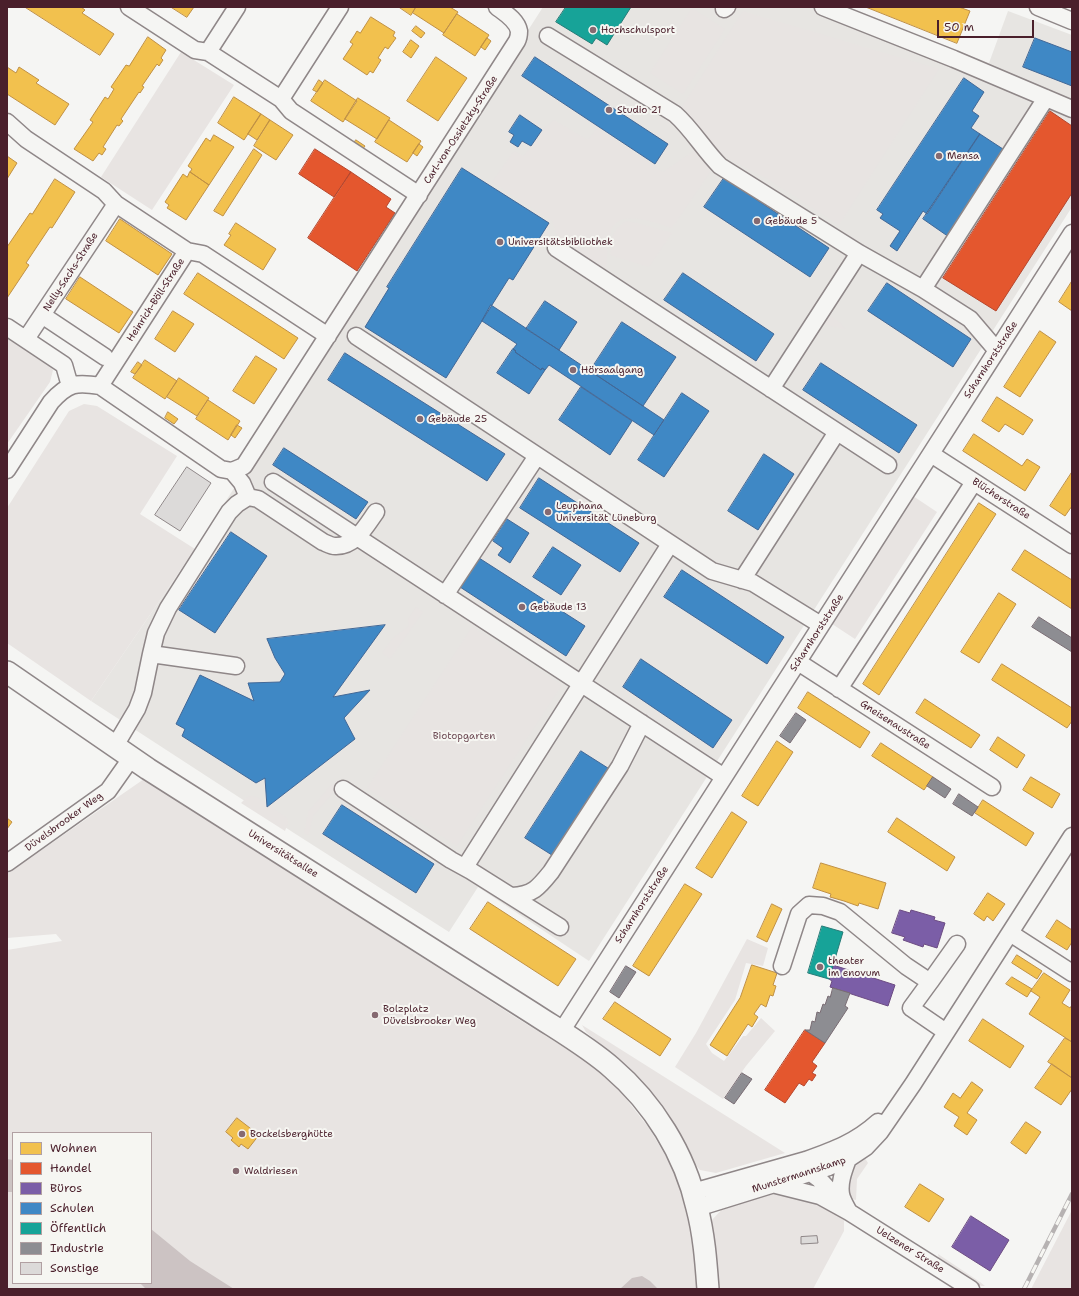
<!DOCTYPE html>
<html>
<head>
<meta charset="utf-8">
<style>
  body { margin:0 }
  #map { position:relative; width:1079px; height:1296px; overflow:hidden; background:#f5f5f3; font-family:"Shantell Sans",sans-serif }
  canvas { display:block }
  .frame { position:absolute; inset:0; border:8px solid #4a1f2b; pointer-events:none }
  .legend { position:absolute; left:12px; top:1132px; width:140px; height:152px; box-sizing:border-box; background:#f6f6f2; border:1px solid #b1a0a2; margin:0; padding:5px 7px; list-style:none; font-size:12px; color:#4a1f2b }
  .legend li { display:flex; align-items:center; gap:8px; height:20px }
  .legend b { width:20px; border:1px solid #b1a0a2 }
  .scale { position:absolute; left:937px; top:20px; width:97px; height:18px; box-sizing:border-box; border:2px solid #4a1f2b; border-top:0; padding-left:5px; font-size:12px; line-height:14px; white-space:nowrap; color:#4a1f2b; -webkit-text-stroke:3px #f6f6f2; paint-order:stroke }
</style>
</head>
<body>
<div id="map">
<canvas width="1079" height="1296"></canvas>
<div class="frame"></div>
<ul class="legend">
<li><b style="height:11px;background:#f2c14e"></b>Wohnen</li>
<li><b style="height:11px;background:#e4572e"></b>Handel</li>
<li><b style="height:11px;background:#7b5ea7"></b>Büros</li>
<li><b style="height:11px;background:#3f88c5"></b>Schulen</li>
<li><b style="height:11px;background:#17a398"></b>Öffentlich</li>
<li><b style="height:11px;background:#8d8d92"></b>Industrie</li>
<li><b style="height:11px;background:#dcdad9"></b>Sonstige</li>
</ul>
<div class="scale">50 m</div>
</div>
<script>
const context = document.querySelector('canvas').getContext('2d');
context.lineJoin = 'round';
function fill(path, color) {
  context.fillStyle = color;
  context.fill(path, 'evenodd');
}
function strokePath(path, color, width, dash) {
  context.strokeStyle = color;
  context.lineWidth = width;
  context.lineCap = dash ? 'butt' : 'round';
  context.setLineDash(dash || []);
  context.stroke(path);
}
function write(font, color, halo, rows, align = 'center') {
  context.font = font + ' "Shantell Sans",sans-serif';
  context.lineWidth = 4;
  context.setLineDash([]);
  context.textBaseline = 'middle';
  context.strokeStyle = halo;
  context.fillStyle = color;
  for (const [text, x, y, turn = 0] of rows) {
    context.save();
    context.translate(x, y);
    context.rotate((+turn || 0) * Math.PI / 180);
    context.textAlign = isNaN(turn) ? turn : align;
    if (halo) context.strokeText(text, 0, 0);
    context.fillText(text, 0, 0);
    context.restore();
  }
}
fill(new Path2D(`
  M543 7H847L989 63 1008 11 1072 35V207L589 961 478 887 449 932 294 833 91 701 195 549Z`), '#e7e5e2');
fill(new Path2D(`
  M692 8 725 29 683 94 650 73Z
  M743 11 939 69 839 225 766 178 715 152 678 113Z
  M181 52 234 85 152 210 101 177Z
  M554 120 588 140 597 128 663 172 695 150 715 165 672 228C654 223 616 206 610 234 607 245 607 257 606 268L559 242 552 221 492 182 514 151 524 156 542 130Z
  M626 221 638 223 672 233 649 267 610 255C613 238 610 232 626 221Z
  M823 315C834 315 840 322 846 330L823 324Z
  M7 334 47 361 53 370 50 382 7 444Z
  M84 404 97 406 177 456 140 514 195 549 91 701 7 643V508L69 411Z
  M910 494 937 512 855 639 829 622Z
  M416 607 423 612 390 659 382 653 393 638 409 626 408 619Z
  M472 627 562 685 457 846 367 788Z
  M144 779 515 1017 588 1062 620 1091 649 1128 674 1170 689 1213 697 1250 698 1289H7V950L62 941 56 934 7 938V874ZM13 1133H151V1283H13Z
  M332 784 337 788 313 816 309 835 304 834 308 812Z
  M250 796 257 797 287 818 288 823 285 831 241 803 246 798Z
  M747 939 768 948 763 966 746 963 735 1000 706 1044 712 1053 724 1061 743 1036H746L761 1018 775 1031 746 1066 723 1099 675 1067 696 1033Z
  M582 1025 785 1153 716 1173 700 1170 691 1160 666 1114 637 1076 586 1032Z
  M865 1158 868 1163 857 1179 856 1200 847 1198 845 1182 854 1165Z
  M780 1189 817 1202 844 1216V1231L813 1289H719L717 1263 711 1221 727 1204Z
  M1072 1210V1289H1031Z
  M938 1254 980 1282 985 1286H981L939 1259Z`), '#e8e4e2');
fill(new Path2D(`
  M7 1159 13 1160V1192H7Z
  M151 1229 190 1261 234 1289H146L140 1283H151Z
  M642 1276 650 1281 658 1289H620L632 1278Z`), '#ccc3c3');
const homes = new Path2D(`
  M25 7H81L85 10 82 13 114 34 100 55Z
  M171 7H194L187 17Z
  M399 7H416L411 15Z
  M416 7H450L458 12 444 33 413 13Z
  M866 7H959L970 11 957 43Z
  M457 14 489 35 475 56 443 35Z
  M371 17 395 32 393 36 396 38 388 49 385 47 378 58 381 60 373 73 370 71 367 75 343 59 353 44 350 42 354 36 357 31 360 33Z
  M416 26 425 33 421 38 412 31Z
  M148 37 166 50 161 58 163 60 159 66 157 64 142 86 144 87 140 93 139 92 121 119 123 121 119 126 117 125 103 147 106 149 102 155 99 153 93 161 74 149 93 122 90 120 105 97 108 99 114 89 111 87 126 65 129 66Z
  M487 38 491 41 485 50 481 47Z
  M411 40 419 46 411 58 403 52Z
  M436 57 467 78 438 121 407 101Z
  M7 67 16 73 19 67 39 80 36 83 69 104 55 125 7 94Z
  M319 80 323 83 317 92 313 90Z
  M325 80 357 101 343 122 311 101Z
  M234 97 261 114 244 140 218 123Z
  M358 98 390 118 377 139 345 119Z
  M261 114 270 120 257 140 248 134Z
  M270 120 293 135 276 160 254 146Z
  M389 120 421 141 407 162 375 142Z
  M214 135 234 147 209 185 190 172 192 169 188 166 206 138 210 141Z
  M356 140 365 146 362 150 353 145Z
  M419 144 423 147 417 156 413 153Z
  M254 149 262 155 223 216 214 211Z
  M7 156 17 163 7 179Z
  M190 172 209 185 186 220 167 208 169 205 165 202 183 174 187 177Z
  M55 179 75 192 52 228 50 227 26 263 29 265 7 298V247L30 213 32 214Z
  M120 219 172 254 158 275 106 241Z
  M236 223 276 249 263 270 224 245 231 235 229 234Z
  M198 273 298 338 284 359 184 294Z
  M80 277 133 312 119 333 66 299Z
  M1072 281V311L1059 302Z
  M173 311 194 324 175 352 155 339Z
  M1040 331 1056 342 1020 397 1004 387Z
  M256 356 277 369 254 404 233 391Z
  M145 360 177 381 165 399 133 378Z
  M138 362 142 365 135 374 131 372Z
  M179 378 209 398 197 416 167 397Z
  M997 397 1033 420 1023 435 1005 424 999 432 982 421Z
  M208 400 240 421 228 440 196 419Z
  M168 412 178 419 174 424 165 418Z
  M237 425 242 428 235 438 231 435Z
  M974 434 1022 466 1027 459 1040 467 1025 491 963 451Z
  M1072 472V506L1065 516 1050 506Z
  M979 503 996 514 879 695 863 684Z
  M1025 550 1072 580V609L1012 570Z
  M999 593 1016 604 979 663 961 652Z
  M1002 664 1072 708V721L1067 728 992 680Z
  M808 692 870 732 860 748 798 708Z
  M925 699 980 735 971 748 916 713Z
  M998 737 1025 755 1017 768 990 750Z
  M777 741 793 752 758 806 742 796Z
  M881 743 933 777 924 790 872 756Z
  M1031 777 1060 794 1052 808 1023 790Z
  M983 800 1034 833 1026 846 975 813Z
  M732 812 747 822 712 878 696 868Z
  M7 818 12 822 7 829Z
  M897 818 955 857 947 871 888 832Z
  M821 863 886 883 878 909 859 903 858 906 844 901 830 897 831 894 813 888Z
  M685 884 702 894 649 976 633 966Z
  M988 893 1005 904 993 921 987 916 984 921 974 914Z
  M488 902 576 959 558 986 470 929Z
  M772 904 782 909 767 942 757 937Z
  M1057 920 1072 930V942L1067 950 1046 937Z
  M1017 955 1042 971 1037 979 1012 963Z
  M752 965 777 973 773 985 776 986 773 996 770 995 766 1007 761 1004 754 1014 758 1017 752 1027 748 1024 727 1056 710 1045 740 998Z
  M1044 973 1070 990 1062 1003 1070 1008 1072 1005V1042L1029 1014 1040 997 1031 991Z
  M1012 977 1032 989 1027 997 1006 984Z
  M615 1002 671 1039 660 1056 603 1019Z
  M983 1019 1024 1046 1010 1068 969 1041Z
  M1065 1038 1072 1042V1078L1048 1062Z
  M1052 1064 1072 1078V1089L1061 1105 1035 1088Z
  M972 1082 983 1090 967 1113 977 1120 967 1135 954 1126 959 1117 944 1107 953 1093 960 1098Z
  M237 1118 259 1135 248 1149 241 1144 239 1147 231 1140 233 1138 226 1132Z
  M1026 1122 1041 1132 1026 1154 1011 1143Z
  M920 1184 944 1199 929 1222 905 1207Z`);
fill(homes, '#f2c14e');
strokePath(homes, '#c09044', 1);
const shops = new Path2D(`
  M1050 111 1072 126V193L996 311 943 278Z
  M315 149 351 172 334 197 299 174Z
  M351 172 391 199 386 207 395 213 357 271 308 238Z
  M805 1030 825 1043 812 1062 817 1066 812 1073 816 1075 812 1081 809 1079 804 1086 799 1083 785 1103 765 1090Z`);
fill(shops, '#e4572e');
strokePath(shops, '#b6462d', 1);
const offices = new Path2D(`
  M900 910 910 913 911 910 935 917 934 920 945 923 937 948 924 944 923 947 903 940 905 937 892 933Z
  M833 965 895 985 888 1006 830 987 832 981 829 979Z
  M971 1216 1009 1240 990 1271 952 1247Z`);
fill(offices, '#7b5ea7');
strokePath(offices, '#6c4b82', 1);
const schools = new Path2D(`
  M1035 38 1072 52V86L1023 67Z
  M535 57 668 144 655 164 522 76Z
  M964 78 984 92 972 111 979 116 971 128 980 134 927 214 923 211 897 251 890 246 900 231 880 218 883 214 877 210Z
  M520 115 542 130 531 146 522 141 518 147 510 142 514 135 509 132Z
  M980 134 1006 151 949 237 923 219Z
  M462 168 549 223 513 280 509 278 446 378 365 327 389 288 387 287Z
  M724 178 829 248 810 277 704 207Z
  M683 273 774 334 756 361 664 300Z
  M887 283 971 339 953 367 868 311Z
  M545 301 577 322 559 350 526 329Z
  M491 305 664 420 654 435 549 365 545 370 542 368 541 370 515 352 516 351 513 349 517 344 482 321Z
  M622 322 676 357 643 406 590 371Z
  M513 349 516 351 515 352 541 370 542 368 545 370 529 394 497 373Z
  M345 353 505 454 487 481 328 380Z
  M821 363 917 425 899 453 803 390Z
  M581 387 632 421 610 455 559 420Z
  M682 393 709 411 664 477 638 460Z
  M284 448 368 502 356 519 273 465Z
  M764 454 794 474 758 530 728 511Z
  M539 478 639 543 620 572 520 508Z
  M507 519 529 533 510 563 498 555 503 548 493 541Z
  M231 532 267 556 215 633 179 610Z
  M553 547 581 565 561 595 533 577Z
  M479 558 585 626 566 656 460 587Z
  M682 570 784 637 767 664 664 597Z
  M385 625 333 697 370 690 344 718 355 739 267 807 265 778 256 783 182 736 185 729 176 724 200 675 254 701 248 683 280 682 285 674 275 658 267 639Z
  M641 659 732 720 713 748 623 687Z
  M581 751 611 770 555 857 525 838Z
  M342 805 434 864 416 893 323 834Z`);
fill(schools, '#3f88c5');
strokePath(schools, '#426897', 1);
const public = new Path2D(`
  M566 7H631L607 45 596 38 592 44 556 22Z
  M822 926 843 932 829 979 808 973Z`);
fill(public, '#17a398');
strokePath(public, '#267b77', 1);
const industry = new Path2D(`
  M1039 617 1072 638V652L1032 627Z
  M796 713 806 720 790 743 780 736Z
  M933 777 951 789 945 798 927 786Z
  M959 794 978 807 972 816 953 804Z
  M626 966 636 972 619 998 610 992Z
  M833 988 850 993 845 1006 848 1008 825 1043 805 1030H810L812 1021 815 1022 817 1012 820 1013 823 1004 825 1005 828 996 830 997Z
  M742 1073 752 1079 734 1104 725 1098Z`);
fill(industry, '#8d8d92');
strokePath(industry, '#796c73', 1);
const building = new Path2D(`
  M187 467 211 483 180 531 155 515Z
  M817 1236 818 1243 801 1244V1237Z`);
fill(building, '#dcdad9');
strokePath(building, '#8f8788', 1);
const minor = new Path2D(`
  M129 7 195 50 208 52 281 99 291 111 419 195
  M823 7 954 59 1072 109
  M1038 7 1072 21
  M724 9 727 7
  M548 36 675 114C692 129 704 150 720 166L859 253 923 289 970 319 993 346 998 349
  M208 52 237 7
  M281 99 340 7
  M7 122 26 139 104 191 116 204 187 251 203 254 328 336
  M556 248 629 296 888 465
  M923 289 1046 98
  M42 315 105 357
  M7 327 64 365 70 386
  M356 336 712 571 753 583 821 625
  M26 339 116 204
  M100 386 187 251
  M771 389 859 253
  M931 454 1072 545
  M7 470 51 402C68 383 76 382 100 386L221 469 232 471 244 466 517 41C518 39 519 34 519 31 517 20 505 13 497 7
  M232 471 242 483 248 497
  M273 482 724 777
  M742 580 837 432
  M445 595 537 456
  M151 654 236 666
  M798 662 992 787
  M839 689 974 482
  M115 746 137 709 143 693 151 654 156 633 168 608 229 512 237 504 248 497 258 499 323 542C326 543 331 546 335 546 355 547 366 526 376 512
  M343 789 451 860 471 871 560 927
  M7 863 108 791 132 757
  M465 867 670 544
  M512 896C533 895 539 887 551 872L620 766 642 723
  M1010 933 1072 973
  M782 966 799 914 809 905 823 906 840 912 906 966 930 982 911 1008 946 1032
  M930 982 957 944
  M561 1032 1072 233
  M848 1159C844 1170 839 1182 841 1194 842 1200 846 1206 849 1212
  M811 1173 819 1179 840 1202
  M776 1185 820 1196 849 1212 971 1289
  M693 1192 806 1160C834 1150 856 1142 878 1122
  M697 1208 829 1167 848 1159 866 1147 880 1132 913 1084 1072 836`);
const major = new Path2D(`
  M7 672 148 769 534 1014C560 1031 588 1047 612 1068 653 1103 685 1154 697 1208 704 1234 706 1262 708 1289`);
strokePath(minor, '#8f8788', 19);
strokePath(major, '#8f8788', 24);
strokePath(minor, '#f5f5f3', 16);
strokePath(major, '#f5f5f3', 21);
const rail = new Path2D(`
  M1024 1289 1072 1194`);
strokePath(rail, '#b6b2b2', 4.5);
strokePath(rail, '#f6f6f2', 3, [9]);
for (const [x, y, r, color] of [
  [593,30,4,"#866a71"],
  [609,110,4,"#866a71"],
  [939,156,4,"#866a71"],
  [757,221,4,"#866a71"],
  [500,242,4,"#866a71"],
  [573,370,4,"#866a71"],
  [420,419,4,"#866a71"],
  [548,512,4,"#866a71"],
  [522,607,4,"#866a71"],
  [820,967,4,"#866a71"],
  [375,1015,4,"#866a71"],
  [242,1134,4,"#866a71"],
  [236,1171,4,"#866a71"]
]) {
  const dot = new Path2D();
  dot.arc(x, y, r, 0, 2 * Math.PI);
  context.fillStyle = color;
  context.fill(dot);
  strokePath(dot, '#f6f6f2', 1.5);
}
write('10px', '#4a1f2b', '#f6f6f2', [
  ["Hochschulsport",601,30],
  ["Studio 21",617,110],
  ["Mensa",947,156],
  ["Gebäude 5",765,221],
  ["Universitätsbibliothek",508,242],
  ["Hörsaalgang",581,370],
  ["Gebäude 25",428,419],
  ["Leuphana",556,506],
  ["Universität Lüneburg",556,518],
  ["Gebäude 13",530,607],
  ["theater",828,961],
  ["im enovum",828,973],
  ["Bolzplatz",383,1009],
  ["Düvelsbrooker Weg",383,1021],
  ["Bockelsberghütte",250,1134],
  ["Waldriesen",244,1171]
], 'left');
write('10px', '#4a1f2b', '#f6f6f2', [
  ["Carl-von-Ossietzky-Straße",461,130,-57],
  ["Nelly-Sachs-Straße",71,272,-57],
  ["Heinrich-Böll-Straße",156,300,-57],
  ["Scharnhorststraße",991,360,-57],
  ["Blücherstraße",1001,499,33],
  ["Scharnhorststraße",817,633,-57],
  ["Gneisenaustraße",895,725,33],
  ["Düvelsbrooker Weg",64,822,-36],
  ["Universitätsallee",283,854,32],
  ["Scharnhorststraße",642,905,-57],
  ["Munstermannskamp",799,1175,-18],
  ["Uelzener Straße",910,1250,32]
]);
write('10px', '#6f4d56', '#f6f6f2', [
  ["Biotopgarten",464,736]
]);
</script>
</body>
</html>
